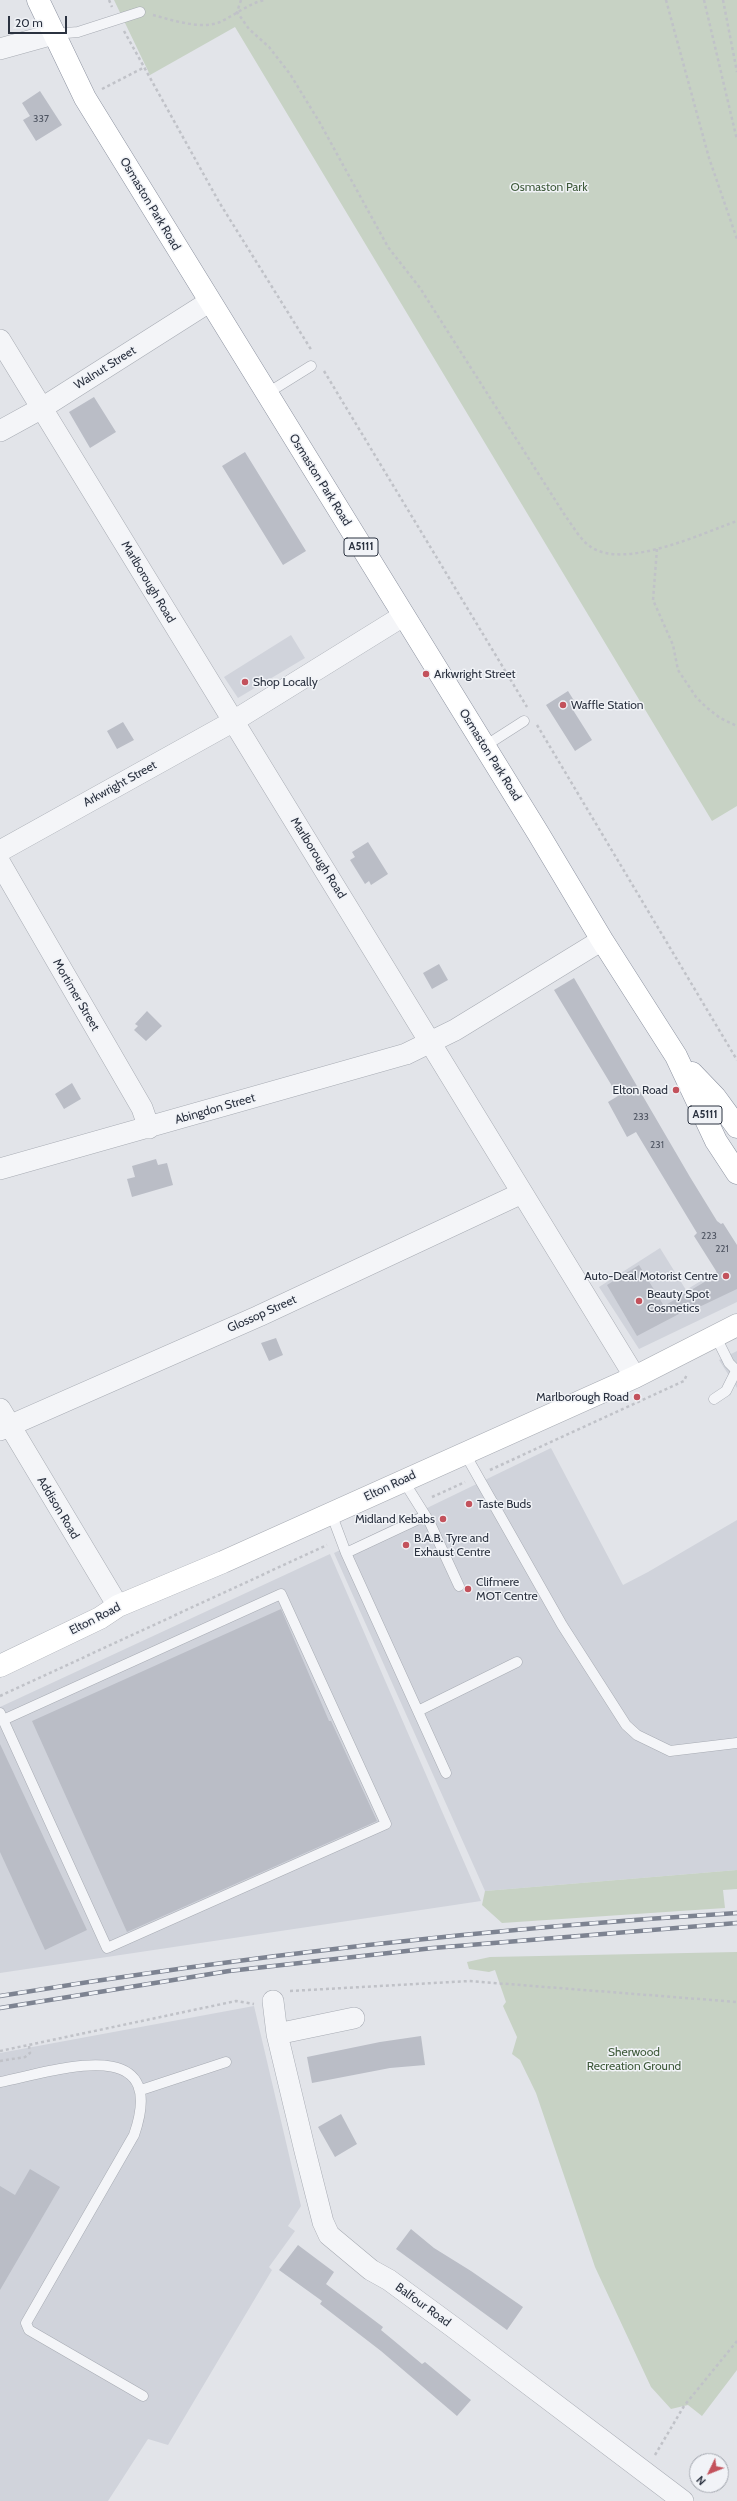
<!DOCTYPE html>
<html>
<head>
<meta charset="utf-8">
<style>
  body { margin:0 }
  #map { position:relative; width:737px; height:2501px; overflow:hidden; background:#e2e4e9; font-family:Cabin,sans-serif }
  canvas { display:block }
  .north { position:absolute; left:689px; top:2453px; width:40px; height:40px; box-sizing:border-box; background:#f1f3f7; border:1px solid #a2a6ae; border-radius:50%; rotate:227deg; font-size:11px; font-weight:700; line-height:16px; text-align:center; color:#2b3240 }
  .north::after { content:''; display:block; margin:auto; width:14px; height:18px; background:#c3525c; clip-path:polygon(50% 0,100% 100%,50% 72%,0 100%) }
  .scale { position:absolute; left:8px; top:16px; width:59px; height:18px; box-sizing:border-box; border:2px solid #2b3240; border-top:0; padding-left:5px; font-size:12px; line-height:14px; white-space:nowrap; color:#2b3240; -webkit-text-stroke:3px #f1f3f7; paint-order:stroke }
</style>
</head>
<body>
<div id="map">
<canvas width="737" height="2501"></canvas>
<div class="north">N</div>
<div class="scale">20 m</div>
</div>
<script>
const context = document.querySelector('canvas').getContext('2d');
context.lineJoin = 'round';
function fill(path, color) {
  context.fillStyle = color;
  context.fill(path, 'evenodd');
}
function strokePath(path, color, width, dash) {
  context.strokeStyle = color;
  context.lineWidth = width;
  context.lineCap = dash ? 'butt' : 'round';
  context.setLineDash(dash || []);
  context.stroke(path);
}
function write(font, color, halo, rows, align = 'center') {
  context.font = font + ' Cabin,sans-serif';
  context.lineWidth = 3;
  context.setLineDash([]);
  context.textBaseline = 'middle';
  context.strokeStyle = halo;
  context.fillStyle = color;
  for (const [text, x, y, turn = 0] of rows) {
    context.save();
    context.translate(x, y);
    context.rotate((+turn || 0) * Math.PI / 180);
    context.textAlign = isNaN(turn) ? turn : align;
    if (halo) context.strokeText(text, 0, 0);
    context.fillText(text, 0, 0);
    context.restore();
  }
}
fill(new Path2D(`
  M291 635 305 658 238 698 224 677Z
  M660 1248 686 1290 737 1259V1302L639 1349 599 1287Z
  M737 1351V1388L719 1360Z
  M551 1448 623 1585 648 1572 737 1520V1870L485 1891 334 1553Z
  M330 1554 481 1901 0 1973V1707Z
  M254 2006 301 2206 288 2226 295 2231 269 2267 272 2270 168 2445 148 2439 108 2501H0V2053Z`), '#d0d3db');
fill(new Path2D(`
  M114 0H737V806L712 821 235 27 150 75Z
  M737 1870V1889L723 1890 725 1908 502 1923 482 1905 485 1891Z
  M737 1952V2370L702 2416 688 2405 671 2409 651 2387 595 2267 536 2093 520 2060 512 2054 517 2037 503 2006 506 2002 495 1970 489 1972 469 1969 467 1962 490 1957Z`), '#c7d2c4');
fill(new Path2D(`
  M40 91 62 125 36 141 23 120 30 116 22 103Z
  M94 397 116 432 90 448 69 412Z
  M245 452 306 551 283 565 222 466Z
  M568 691 578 707 573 710 592 740 575 751 546 705Z
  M123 722 134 740 117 749 107 731Z
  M368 842 388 874 371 885 369 881 365 884 350 860 355 857 352 852Z
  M439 964 448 980 432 989 423 973Z
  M574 978 690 1177 717 1221 721 1224 723 1223 737 1245V1289L697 1308 696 1305 637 1336 607 1285 639 1265 664 1306 718 1274 694 1236 697 1233 636 1132 627 1137 608 1102 618 1096 554 990Z
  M147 1011 162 1026 146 1041 134 1030 138 1026 135 1024Z
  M72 1083 81 1099 64 1109 55 1094Z
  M156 1159 158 1165 167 1163 173 1185 132 1197 127 1179 135 1177 132 1166Z
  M276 1338 283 1355 269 1361 261 1343Z
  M281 1609 329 1721H331L377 1821 127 1932 32 1721Z
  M0 1744 87 1930 45 1950 0 1852Z
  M421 2036 425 2065 390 2068 312 2083 307 2057 380 2042Z
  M341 2114 357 2144 335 2157 318 2127Z
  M30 2169 60 2187 0 2290V2186L15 2195Z
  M411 2229 434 2248 471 2271 523 2307 507 2330 396 2249Z
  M298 2245 334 2272 326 2284 383 2327 381 2330 422 2364 425 2362 471 2400 457 2416 381 2351 320 2304 322 2301 279 2270Z`), '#babdc6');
const lane = new Path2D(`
  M54 34 78 32 140 12
  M266 394 311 366
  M485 746 524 721
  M715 1335 729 1363 737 1371
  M714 1399 726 1391 736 1371
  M464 1452 562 1625 626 1725 637 1735 670 1751 737 1743
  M403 1480 430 1523 459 1586
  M331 1513 346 1553 446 1773
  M346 1553 425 1516
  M418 1711 517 1662
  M0 1713 107 1948 386 1824 281 1594 3 1720
  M0 2082C55 2071 170 2031 134 2135L26 2323 29 2330 143 2396
  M141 2090 226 2062`);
const street = new Path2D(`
  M0 49 54 34
  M0 340 635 1377
  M0 431 42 408 209 302
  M0 851 232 722 403 616
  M0 863 142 1108 149 1128
  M0 1169 406 1054 455 1030 602 940
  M0 1409 118 1606
  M0 1430 259 1316 522 1193
  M273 2001 277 2034 305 2151 323 2222 329 2235 371 2270 389 2280 453 2327 683 2501
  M277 2034 354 2018`);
const secondary = new Path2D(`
  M0 1666 100 1618 118 1606 223 1562 635 1377 737 1325`);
const highway = new Path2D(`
  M38 0 85 98 538 833 602 940 676 1056 716 1141 737 1173
  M692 1073 715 1097 737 1127`);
strokePath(lane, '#a7abb3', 11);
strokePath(street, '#a7abb3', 22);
strokePath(secondary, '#a7abb3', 23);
strokePath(highway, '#8b919f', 23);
strokePath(new Path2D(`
  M109 0 112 7
  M241 0 237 12 249 29 269 47 290 74 320 123 388 247 420 288 566 517C573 526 581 541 591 547 625 570 703 533 737 521
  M666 0 709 158 737 239
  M704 0 737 140
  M723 0 737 72
  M153 15C172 20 201 30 220 22 235 15 248 4 264 0
  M124 31 219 202 312 351
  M102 89 143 68
  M324 371 527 707
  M657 549 653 600 673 645 678 670 696 697 706 707 720 718 737 726
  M537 725 737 1060
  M490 1470 684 1381 687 1374
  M432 1497 465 1482
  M0 1696 327 1545
  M290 1991 469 1981 737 2002
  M0 2051 236 2001 254 2004
  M0 2061 25 2057 30 2053 29 2046
  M655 2455 684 2406 737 2341`), '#c0c2c8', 2.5, [3, 3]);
strokePath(lane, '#f4f5f8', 10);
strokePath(street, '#f4f5f8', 21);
strokePath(secondary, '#fff', 22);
strokePath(highway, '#fff', 22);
const rail = new Path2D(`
  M0 1996C244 1956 490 1928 737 1913
  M0 2008 229 1971 433 1948 737 1923`);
strokePath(rail, '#7d8391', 4.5);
strokePath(rail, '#f1f3f7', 3, [9]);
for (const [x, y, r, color] of [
  [426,674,4,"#c3525c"],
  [245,682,4,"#c3525c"],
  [563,705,4,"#c3525c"],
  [676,1090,4,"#c3525c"],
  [726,1276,4,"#c3525c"],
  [639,1301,4,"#c3525c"],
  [637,1397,4,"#c3525c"],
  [469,1504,4,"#c3525c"],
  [443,1519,4,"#c3525c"],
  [406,1545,4,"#c3525c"],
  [468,1589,4,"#c3525c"]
]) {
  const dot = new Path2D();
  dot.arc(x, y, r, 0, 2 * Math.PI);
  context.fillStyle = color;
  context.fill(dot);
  strokePath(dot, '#f1f3f7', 1.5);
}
write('10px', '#4f5562', null, [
  ["337",41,119],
  ["233",641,1117],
  ["231",657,1145],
  ["223",709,1236],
  ["221",722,1249]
]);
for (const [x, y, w] of [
  [361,547,34],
  [705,1115,34]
]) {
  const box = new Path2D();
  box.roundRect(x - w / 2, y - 9, w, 18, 3);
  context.fillStyle = '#f1f3f7';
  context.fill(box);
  strokePath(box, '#2b3240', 1);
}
write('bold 11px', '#2b3240', null, [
  ["A5111",361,547],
  ["A5111",705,1115]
]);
write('12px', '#3e5a3a', '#f1f3f7', [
  ["Osmaston Park",549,187],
  ["Sherwood",634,2052],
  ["Recreation Ground",634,2066]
]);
write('12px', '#2b3240', '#f1f3f7', [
  ["Osmaston Park Road",150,204,59],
  ["Walnut Street",105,368,-32],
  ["Osmaston Park Road",320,480,58],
  ["Marlborough Road",148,582,59],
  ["Osmaston Park Road",490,755,58],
  ["Arkwright Street",120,784,-29],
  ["Marlborough Road",318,858,58],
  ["Mortimer Street",76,995,60],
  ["Abingdon Street",215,1109,-16],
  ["Glossop Street",262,1314,-24],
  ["Elton Road",390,1486,-25],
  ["Addison Road",58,1508,59],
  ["Elton Road",95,1619,-27],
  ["Balfour Road",423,2305,36]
]);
write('12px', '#2b3240', '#f1f3f7', [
  ["Arkwright Street",434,674],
  ["Shop Locally",253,682],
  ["Waffle Station",571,705],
  ["Elton Road",668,1090,"right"],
  ["Auto-Deal Motorist Centre",718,1276,"right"],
  ["Beauty Spot",647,1294],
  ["Cosmetics",647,1308],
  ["Marlborough Road",629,1397,"right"],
  ["Taste Buds",477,1504],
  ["Midland Kebabs",435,1519,"right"],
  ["B.A.B. Tyre and",414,1538],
  ["Exhaust Centre",414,1552],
  ["Clifmere",476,1582],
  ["MOT Centre",476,1596]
], 'left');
</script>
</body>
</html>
